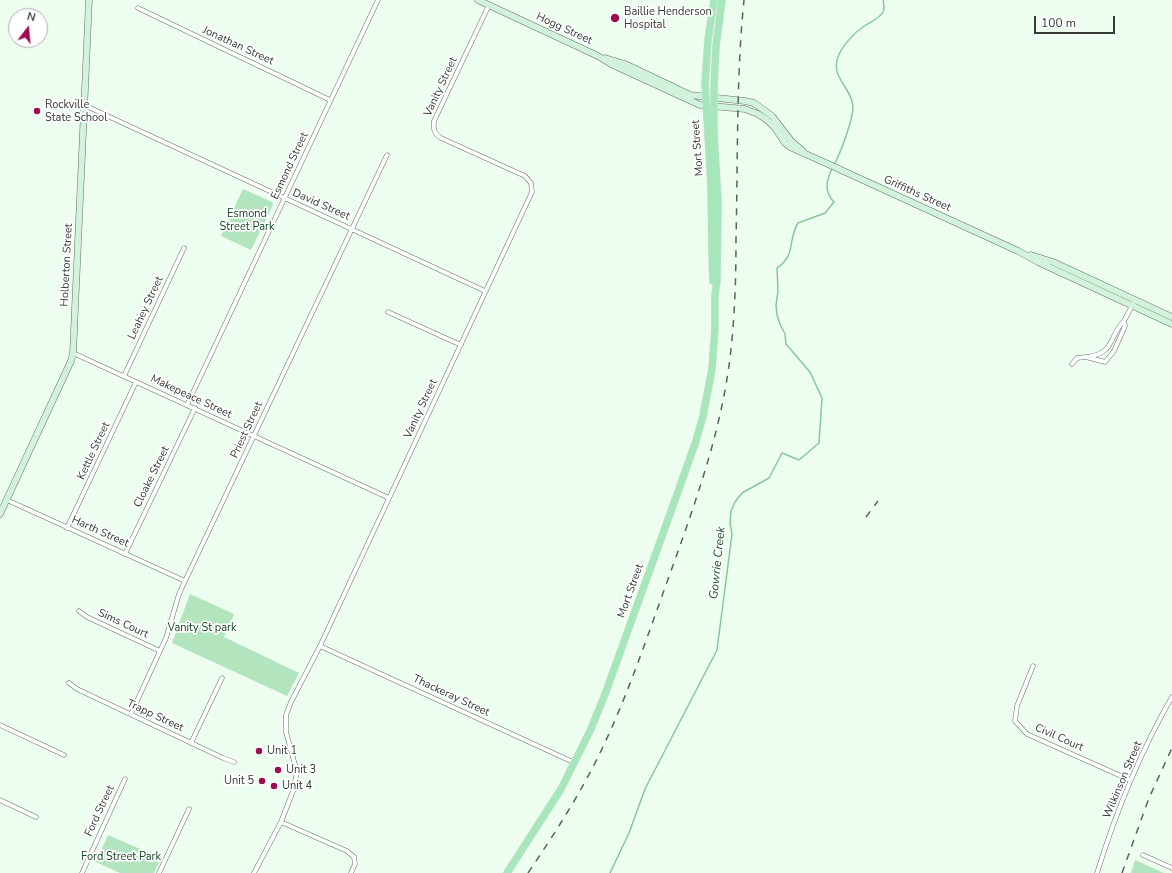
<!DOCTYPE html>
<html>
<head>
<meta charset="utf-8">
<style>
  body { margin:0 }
  #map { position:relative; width:1172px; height:873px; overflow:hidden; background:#edfef1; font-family:"Nunito Sans",sans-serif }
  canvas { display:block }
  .north { position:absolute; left:8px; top:8px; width:40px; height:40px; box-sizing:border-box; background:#fff; border:1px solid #aeb1af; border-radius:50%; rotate:16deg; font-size:11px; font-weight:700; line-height:16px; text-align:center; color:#353b36 }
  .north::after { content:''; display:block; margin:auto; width:14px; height:18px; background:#a00a50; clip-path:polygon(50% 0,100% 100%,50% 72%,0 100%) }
  .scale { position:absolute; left:1034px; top:16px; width:81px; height:18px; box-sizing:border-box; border:2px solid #353b36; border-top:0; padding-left:5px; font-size:12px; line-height:14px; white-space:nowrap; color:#353b36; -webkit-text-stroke:3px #fff; paint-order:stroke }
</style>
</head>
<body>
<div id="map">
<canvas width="1172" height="873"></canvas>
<div class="north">N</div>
<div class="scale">100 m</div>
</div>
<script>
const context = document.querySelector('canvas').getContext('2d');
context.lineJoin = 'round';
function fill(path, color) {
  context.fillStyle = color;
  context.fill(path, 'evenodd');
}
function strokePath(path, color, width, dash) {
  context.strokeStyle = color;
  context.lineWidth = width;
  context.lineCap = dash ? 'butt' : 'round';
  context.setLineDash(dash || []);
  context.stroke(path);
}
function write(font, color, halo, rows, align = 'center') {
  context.font = font + ' "Nunito Sans",sans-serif';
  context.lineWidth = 3.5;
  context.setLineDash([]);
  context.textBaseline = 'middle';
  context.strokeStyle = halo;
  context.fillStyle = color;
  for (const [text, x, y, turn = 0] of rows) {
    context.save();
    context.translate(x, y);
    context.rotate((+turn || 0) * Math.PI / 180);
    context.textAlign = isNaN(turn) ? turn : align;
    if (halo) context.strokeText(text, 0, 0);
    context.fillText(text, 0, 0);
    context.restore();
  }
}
fill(new Path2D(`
  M243 189 272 202 273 205 251 250 221 236Z
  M190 594 234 614 224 637 299 673 287 696 172 643Z
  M108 835 161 858 154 873H120L96 862Z
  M1135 860 1164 873H1131Z`), '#b2e4be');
strokePath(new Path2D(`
  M834 165C840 154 853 120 853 107 852 87 830 78 838 57 842 46 854 33 863 27 870 22 879 19 883 12 885 8 884 4 883 0
  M610 873 629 833 645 789 717 650 732 534 730 523 731 511 735 502 742 493 769 478 782 453 799 460 819 443 822 398 810 372 786 344 785 334 780 324 777 315 776 305 778 291 777 268C797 254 787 241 798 223L825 213 834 202C824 191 826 181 832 169`), '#84c997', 1.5);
const street = new Path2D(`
  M138 8 330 100
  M84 105 485 291
  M388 312 461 345
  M73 353 389 498
  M1088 357C1116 352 1108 337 1124 321
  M1072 364 1077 358 1086 357 1105 362 1114 351 1125 326 1124 321 1133 304
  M124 376 184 248
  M187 405 378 0
  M7 500 185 581
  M67 528 136 382
  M125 554 195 408
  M79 611 87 617 160 651
  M320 646 575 763
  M1033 666 1017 706 1015 721 1027 734 1130 780
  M69 683 77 689 223 758 234 762
  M131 714 166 638 179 594 185 581 387 155
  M0 725 64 755
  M191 743 222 678
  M0 800 36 817
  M281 822 347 851 354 857 355 864 351 873
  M1143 855 1172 868
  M82 873 125 779
  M159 873 189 809
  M254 873 281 822 293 791 297 772 286 732V715L291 702 320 646 532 192 531 183 525 176 441 138C434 134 433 129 434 121L489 5
  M1097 873C1116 812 1140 752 1172 697`);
const secondary = new Path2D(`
  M478 0 598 56 611 64 700 105 745 109 758 114 767 120 775 128 785 143 790 147 828 164 1018 251 1038 262 1172 324
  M605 58 625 64 690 95 745 101 754 103 772 116 792 142 803 151
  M1031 255 1053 262 1172 317
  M0 514 71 361 73 353 89 0`);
const primary = new Path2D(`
  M713 281 712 255 711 185 705 84 708 40 714 0
  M507 873 561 789 590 731 604 697 665 528 696 441 703 416 712 369 715 328V295L717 281 718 201 714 133V86L716 46 722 0`);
strokePath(street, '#627065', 5);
strokePath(secondary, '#627065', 7);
strokePath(primary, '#dfe0df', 8);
strokePath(street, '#fff', 4);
strokePath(secondary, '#d2f2dc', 6);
strokePath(primary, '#a5e6ba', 7);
strokePath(new Path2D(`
  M866 517 878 501
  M528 873C553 836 577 799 597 759 627 699 648 634 671 571 697 498 723 426 731 349 735 313 736 276 736 239 738 160 736 79 744 0
  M1122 873 1149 798 1172 748`), '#5a625c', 1.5, [7, 7]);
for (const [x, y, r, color] of [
  [615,18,5,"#a00a50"],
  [37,111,4,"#a00a50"],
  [259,751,4,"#a00a50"],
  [278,770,4,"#a00a50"],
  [262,781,4,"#a00a50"],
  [274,786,4,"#a00a50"]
]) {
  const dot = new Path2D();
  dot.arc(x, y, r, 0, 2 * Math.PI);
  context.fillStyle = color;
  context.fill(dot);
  strokePath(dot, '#fff', 1.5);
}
write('11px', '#353b36', '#fff', [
  ["Baillie Henderson",624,12],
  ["Hospital",624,25],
  ["Rockville",45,105],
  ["State School",45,118],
  ["Unit 1",267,751],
  ["Unit 3",286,770],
  ["Unit 5",254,781,"right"],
  ["Unit 4",282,786]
], 'left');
write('11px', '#353b36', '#fff', [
  ["Hogg Street",564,29,25],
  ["Jonathan Street",238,46,25],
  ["Vanity Street",441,87,-65],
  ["Mort Street",698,148,-94],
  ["Esmond Street",290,166,-65],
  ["Griffiths Street",917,194,24],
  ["David Street",321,205,24],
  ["Holberton Street",67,265,-87],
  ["Leahey Street",146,308,-65],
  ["Makepeace Street",191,397,25],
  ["Vanity Street",421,409,-65],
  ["Priest Street",247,430,-65],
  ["Kettle Street",94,451,-65],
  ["Cloake Street",152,477,-64],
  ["Harth Street",100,532,24],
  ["Mort Street",631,591,-70],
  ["Sims Court",123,624,25],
  ["Thackeray Street",451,696,25],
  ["Trapp Street",155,716,25],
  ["Civil Court",1059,738,24],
  ["Wilkinson Street",1123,780,-67],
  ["Ford Street",100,811,-65]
]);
write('11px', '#134626', '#fff', [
  ["Esmond",247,214],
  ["Street Park",247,227],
  ["Vanity St park",202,628],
  ["Ford Street Park",121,857]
]);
write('italic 12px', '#1a4d2c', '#fff', [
  ["Gowrie Creek",718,563,-84]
]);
</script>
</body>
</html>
